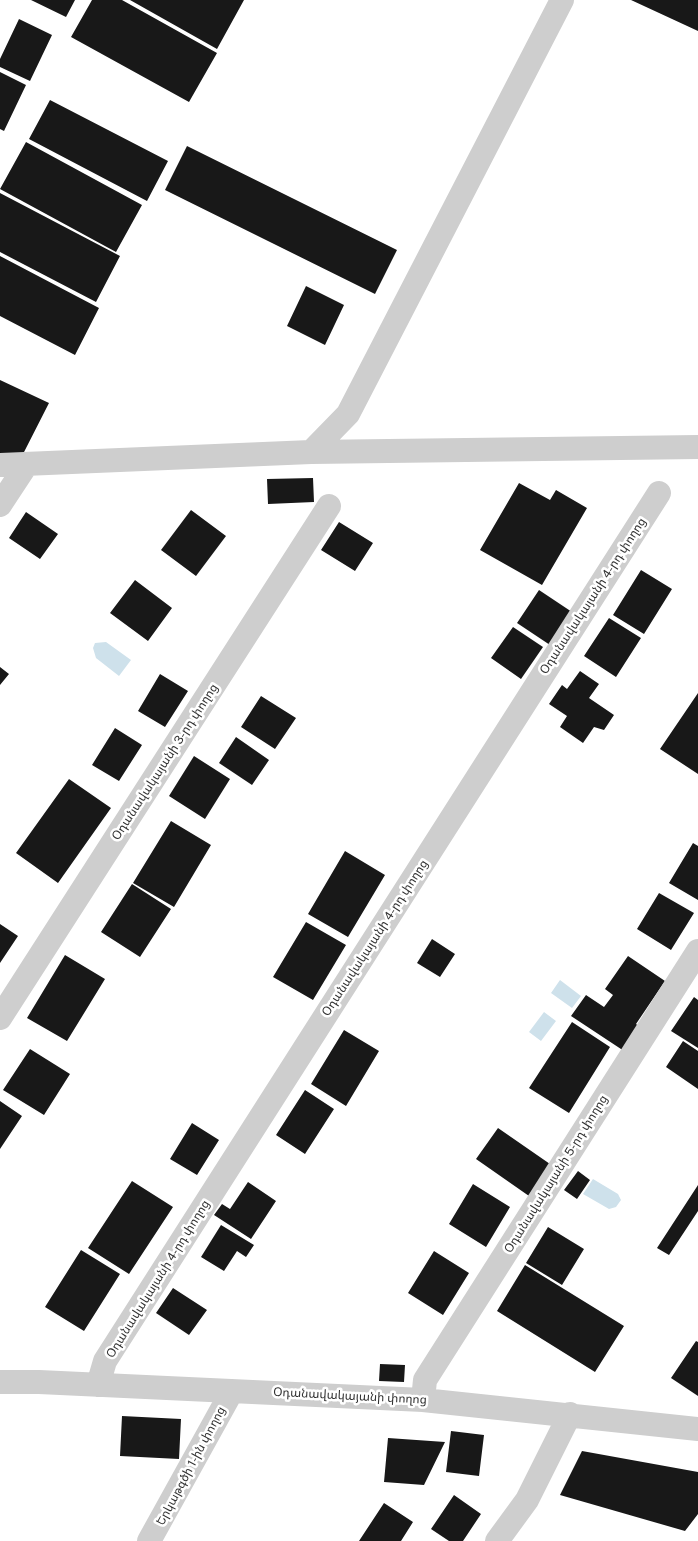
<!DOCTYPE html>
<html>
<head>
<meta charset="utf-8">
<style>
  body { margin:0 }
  canvas { display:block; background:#fff }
</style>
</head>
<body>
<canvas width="698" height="1541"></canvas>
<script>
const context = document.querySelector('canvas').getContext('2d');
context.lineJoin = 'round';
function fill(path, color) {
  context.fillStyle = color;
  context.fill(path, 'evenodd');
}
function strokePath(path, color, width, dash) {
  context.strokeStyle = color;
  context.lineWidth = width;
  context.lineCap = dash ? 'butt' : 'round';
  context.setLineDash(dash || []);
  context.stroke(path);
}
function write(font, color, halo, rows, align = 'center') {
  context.font = font + ' "Public Sans","Noto Sans Armenian",sans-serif';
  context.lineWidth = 5;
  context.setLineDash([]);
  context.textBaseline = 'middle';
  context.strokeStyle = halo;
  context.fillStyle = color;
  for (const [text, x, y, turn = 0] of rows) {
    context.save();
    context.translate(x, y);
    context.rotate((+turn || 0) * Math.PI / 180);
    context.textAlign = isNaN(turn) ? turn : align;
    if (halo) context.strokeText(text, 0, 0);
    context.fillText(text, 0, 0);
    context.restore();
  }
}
fill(new Path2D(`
  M106 642 131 660 119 676 96 658 93 648 95 643Z
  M560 980 581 996 572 1008 551 993Z
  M544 1012 556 1021 541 1041 529 1032Z
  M593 1179 618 1194 621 1200 616 1207 609 1209 583 1194Z`), '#cee1eb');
fill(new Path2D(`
  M31 0H75L66 17Z
  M92 0H122L217 53 189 102 71 37Z
  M130 0H244L217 49Z
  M631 0H698V31Z
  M19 19 52 35 30 81 0 67V59Z
  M0 72 26 85 4 131 0 129Z
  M50 100 168 161 147 201 29 139Z
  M26 142 142 205 116 252 0 189Z
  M187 146 397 250 375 294 165 190Z
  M0 193 120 256 96 302 0 252Z
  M0 256 99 308 75 355 0 316Z
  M306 286 344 305 325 345 287 326Z
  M0 380 49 403 22 456H0Z
  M313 478 314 502 268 504 267 479Z
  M519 483 550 500 556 490 587 508 542 585 480 550Z
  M191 510 226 536 196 576 161 550Z
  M26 512 58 534 40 559 9 538Z
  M339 522 373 543 355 571 321 550Z
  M641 570 672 589 644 634 613 615Z
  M135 580 172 608 148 641 110 613Z
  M539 590 572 612 550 645 517 623Z
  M609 618 641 638 616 677 584 656Z
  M513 627 543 647 521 679 491 658Z
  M0 667 9 674 0 685Z
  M580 671 599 684 589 698 614 715 604 730 594 727 583 743 560 727 567 716 549 704 562 685 567 689Z
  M160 674 188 691 165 727 138 711Z
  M698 693V774L660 749Z
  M261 696 296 718 275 749 241 727Z
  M115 728 142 745 119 781 92 765Z
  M236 737 269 760 252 785 219 763Z
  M194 756 230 779 205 819 169 796Z
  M69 779 111 808 58 883 16 853Z
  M171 821 211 845 174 907 133 883Z
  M693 843 698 846V900L669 883Z
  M345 851 385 875 348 937 308 914Z
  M132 884 171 909 140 957 101 932Z
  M659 893 694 913 671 950 637 929Z
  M306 922 346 945 313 1000 273 977Z
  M0 924 18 936 0 963Z
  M432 939 455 954 440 977 417 963Z
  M65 955 105 979 67 1041 27 1018Z
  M628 956 665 981 636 1024 640 1027 624 1051 571 1016 586 995 604 1007 613 995 605 989Z
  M694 997 698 1000V1048L671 1031Z
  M572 1022 610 1047 569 1113 529 1088Z
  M344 1030 379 1051 346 1106 311 1084Z
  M683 1041 698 1051V1089L666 1067Z
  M30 1049 70 1074 44 1115 3 1090Z
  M305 1090 334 1109 305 1154 276 1135Z
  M0 1101 22 1116 0 1149Z
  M192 1123 219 1140 197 1175 170 1159Z
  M498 1128 550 1164 529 1196 476 1159Z
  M578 1171 590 1180 577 1199 564 1190Z
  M132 1181 173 1207 129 1274 88 1248Z
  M248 1182 276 1201 251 1239 214 1215 222 1204 230 1209Z
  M473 1184 510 1207 486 1247 449 1224Z
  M698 1185V1211L669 1255 657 1248Z
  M221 1225 254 1245 246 1257 237 1251 224 1271 201 1257Z
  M548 1227 584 1249 562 1285 526 1263Z
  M81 1250 120 1274 84 1331 45 1307Z
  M434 1251 469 1273 443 1315 408 1293Z
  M525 1265 624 1326 595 1372 497 1311Z
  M173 1288 207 1310 189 1335 156 1313Z
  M696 1341 698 1342V1396L671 1378Z
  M380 1364 405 1365 404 1382 379 1381Z
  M122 1416 181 1419 179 1459 120 1456Z
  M451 1431 484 1435 479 1476 446 1472Z
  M388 1438 445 1442 424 1485 384 1482Z
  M582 1451 698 1472V1514L685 1531 560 1495Z
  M454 1495 481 1514 463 1541H449L431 1529Z
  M384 1503 413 1522 401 1541H359Z`), '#181818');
strokePath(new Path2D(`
  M311 452 348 414 562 0
  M0 465 311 452 698 447
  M0 505 27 464
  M0 1018 329 506
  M0 1382H39L423 1400 698 1429
  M98 1385 105 1361 659 493
  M423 1400 425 1380 698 951
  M149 1541 232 1391
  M497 1541 527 1500 570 1414`), '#cecece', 24);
write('12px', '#313131', '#fff', [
  ["Օդանավակայանի 4-րդ փողոց",593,596,-57],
  ["Օդանավակայանի 3-րդ փողոց",165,762,-57],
  ["Օդանավակայանի 4-րդ փողոց",375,938,-57],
  ["Օդանավակայանի 5-րդ փողոց",556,1174,-58],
  ["Օդանավակայանի 4-րդ փողոց",158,1279,-58],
  ["Օդանավակայանի փողոց",350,1396,3],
  ["Երկաթգծի 1-ին փողոց",191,1466,-62]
]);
</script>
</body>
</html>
